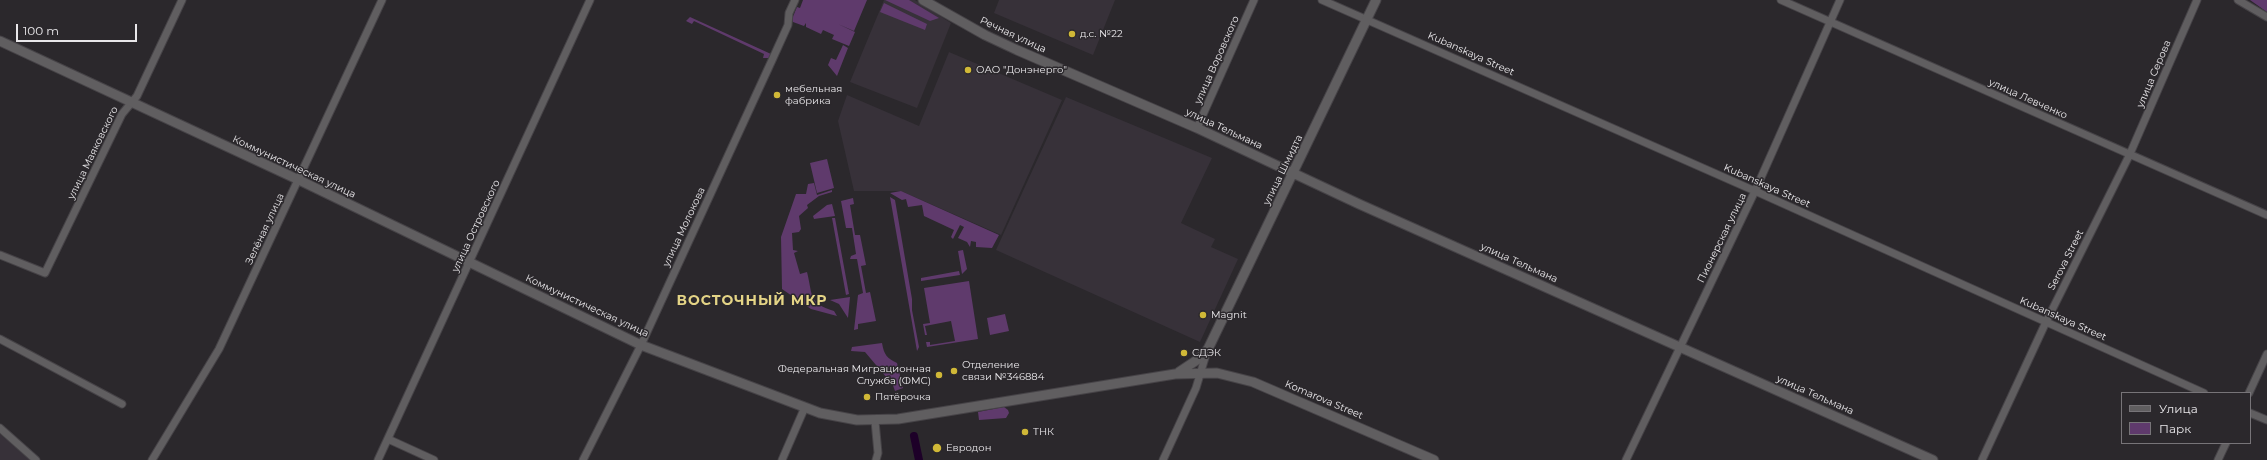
<!DOCTYPE html>
<html>
<head>
<meta charset="utf-8">
<style>
  body { margin:0 }
  #map { position:relative; width:2267px; height:460px; overflow:hidden; background:#2b282c; font-family:Montserrat,sans-serif }
  canvas { display:block }
  .legend { position:absolute; left:2121px; top:392px; width:130px; height:52px; box-sizing:border-box; background:#2b282c; border:1px solid #777478; margin:0; padding:5px 7px; list-style:none; font-size:12px; color:#e9e7ea }
  .legend li { display:flex; align-items:center; gap:8px; height:20px }
  .legend b { width:20px; border:1px solid #777478 }
  .scale { position:absolute; left:16px; top:24px; width:121px; height:18px; box-sizing:border-box; border:2px solid #e9e7ea; border-top:0; padding-left:5px; font-size:12px; line-height:14px; white-space:nowrap; color:#e9e7ea; -webkit-text-stroke:3px #2b282c; paint-order:stroke }
</style>
</head>
<body>
<div id="map">
<canvas width="2267" height="460"></canvas>
<ul class="legend">
<li><b style="height:5px;background:#605e60"></b>Улица</li>
<li><b style="height:11px;background:#5f3a6c"></b>Парк</li>
</ul>
<div class="scale">100 m</div>
</div>
<script>
const context = document.querySelector('canvas').getContext('2d');
context.lineJoin = 'round';
function fill(path, color) {
  context.fillStyle = color;
  context.fill(path, 'evenodd');
}
function strokePath(path, color, width, dash) {
  context.strokeStyle = color;
  context.lineWidth = width;
  context.lineCap = dash ? 'butt' : 'round';
  context.setLineDash(dash || []);
  context.stroke(path);
}
function write(font, color, halo, rows, align = 'center') {
  context.font = font + ' Montserrat,sans-serif';
  context.lineWidth = 3;
  context.setLineDash([]);
  context.textBaseline = 'middle';
  context.strokeStyle = halo;
  context.fillStyle = color;
  for (const [text, x, y, turn = 0] of rows) {
    context.save();
    context.translate(x, y);
    context.rotate((+turn || 0) * Math.PI / 180);
    context.textAlign = isNaN(turn) ? turn : align;
    if (halo) context.strokeText(text, 0, 0);
    context.fillText(text, 0, 0);
    context.restore();
  }
}
fill(new Path2D(`
  M884 0H915L951 23 917 108 850 82Z
  M999 0H1115L1093 55 994 13Z
  M949 52 1062 100 1001 235 901 191H854L838 121 847 95 919 126Z
  M1066 97 1212 158 1181 223 1215 239 1211 247 1238 259 1200 342 996 250Z
  M0 434 30 460H0Z`), '#373139');
fill(new Path2D(`
  M803 0H867L854 31 838 24 855 32 849 46 832 39 834 35 823 30 821 34 806 27V23L804 26 793 22 792 19 797 7 800 8Z
  M885 0H909L939 18 930 21Z
  M2250 0H2267V12Z
  M884 3 927 24 925 30 880 12Z
  M690 17 771 54 770 58H763L764 54 694 21 692 24 686 21Z
  M843 45 848 48 837 76 828 65 831 58 836 60Z
  M827 159 834 188 817 193 810 163Z
  M814 183 817 195 832 190V192L819 196 807 205 808 208 799 216 801 229 799 232 792 233 793 250 798 251 794 253 800 274 807 272C813 296 808 303 834 311L837 316 811 309 782 289 781 237 796 194H806L808 184Z
  M901 191 999 235 992 248 976 247V242L971 241 970 247 967 242 958 238 964 227 960 225 953 239 951 237 954 230 924 216 922 205 908 207 906 199 902 200 890 193Z
  M890 197 895 200 912 299V310L919 347 917 351Z
  M853 198 854 204 850 205 855 235H860L866 265 861 266 866 293 870 292 876 321 858 324V329L854 330 858 295 863 293 857 259H850L851 256 856 254 852 228H846L841 201Z
  M832 204 835 216 814 219 813 216 827 205Z
  M832 218H835L849 294 846 295Z
  M963 250 967 269 962 274 958 251Z
  M959 271 960 275 921 281V278Z
  M969 281 978 339 927 347 926 342H930V345L955 341 951 321 925 326 927 335H925L923 324 930 323 924 288Z
  M850 297 848 318 839 304 830 300Z
  M1005 314 1009 331 990 335 987 318Z
  M882 343C884 355 887 358 897 363L903 388 895 391 890 377 887 378 865 352 851 351 852 347Z
  M1004 407 1008 410 1009 413 1006 418 979 420 978 412Z`), '#5f3a6c');
strokePath(new Path2D(`
  M914 436 919 460`), '#1d0028', 8);
const minor = new Path2D(`
  M1322 0 1755 191 2204 393
  M1781 0 2267 215
  M2238 0 2267 17
  M1197 128 1254 0
  M0 255 45 273 122 114 137 96 182 0
  M0 339 122 404
  M2249 393 2267 354
  M2250 413 2267 420
  M875 421 878 453 876 460
  M0 428 36 460
  M388 439 434 460
  M152 460 219 349 382 0
  M378 460 590 0
  M583 460 641 345 773 58 788 25 789 13 795 0
  M782 460 805 407
  M1163 460 1196 388 1207 351
  M1626 460 1755 191 1840 0
  M1982 460 2046 322 2129 156 2197 0
  M2218 460 2226 443`);
const tertiary = new Path2D(`
  M923 0 985 35 1017 50 1197 128 1359 204 1933 460
  M0 41 299 180 641 345 820 413 857 420 898 419 1175 374 1217 373 1253 382 1434 460
  M1179 372 1200 358 1208 349 1376 0`);
strokePath(minor, '#464347', 9);
strokePath(tertiary, '#464347', 11);
strokePath(minor, '#605e60', 7);
strokePath(tertiary, '#605e60', 9);
for (const [x, y, r, color] of [
  [1072,34,4,"#d0b837"],
  [968,70,4,"#d0b837"],
  [777,95,4,"#d0b837"],
  [1203,315,4,"#d0b837"],
  [1184,353,4,"#d0b837"],
  [954,371,4,"#d0b837"],
  [939,375,4,"#d0b837"],
  [867,397,4,"#d0b837"],
  [1025,432,4,"#d0b837"],
  [937,448,5,"#d0b837"]
]) {
  const dot = new Path2D();
  dot.arc(x, y, r, 0, 2 * Math.PI);
  context.fillStyle = color;
  context.fill(dot);
  strokePath(dot, '#2b282c', 1.5);
}
write('10px', '#e9e7ea', '#2b282c', [
  ["д.с. №22",1080,34],
  ["ОАО \"Донэнерго\"",976,70],
  ["мебельная",785,89],
  ["фабрика",785,101],
  ["Magnit",1211,315],
  ["СДЭК",1192,353],
  ["Отделение",962,365],
  ["связи №346884",962,377],
  ["Федеральная Миграционная",931,369,"right"],
  ["Служба (ФМС)",931,381,"right"],
  ["Пятёрочка",875,397],
  ["ТНК",1033,432],
  ["Евродон",946,448]
], 'left');
write('10px', '#e9e7ea', '#2b282c', [
  ["Речная улица",1013,35,25],
  ["Kubanskaya Street",1471,54,24],
  ["улица Воровского",1217,60,-66],
  ["улица Серова",2154,74,-67],
  ["улица Левченко",2028,99,24],
  ["улица Тельмана",1224,129,25],
  ["улица Маяковского",93,153,-64],
  ["Коммунистическая улица",294,167,25],
  ["улица Шмидта",1283,170,-64],
  ["Kubanskaya Street",1767,186,24],
  ["улица Островского",476,226,-65],
  ["улица Молокова",684,227,-65],
  ["Зелёная улица",265,229,-65],
  ["Пионерская улица",1722,238,-64],
  ["Serova Street",2066,260,-63],
  ["улица Тельмана",1519,263,24],
  ["Коммунистическая улица",587,306,25],
  ["Kubanskaya Street",2063,319,24],
  ["улица Тельмана",1815,395,24],
  ["Komarova Street",1324,400,23]
]);
context.letterSpacing = '1px';
write('bold 14px', '#e4d486', '#2b282c', [
  ["ВОСТОЧНЫЙ МКР",752,301]
]);
context.letterSpacing = '0px';
</script>
</body>
</html>
